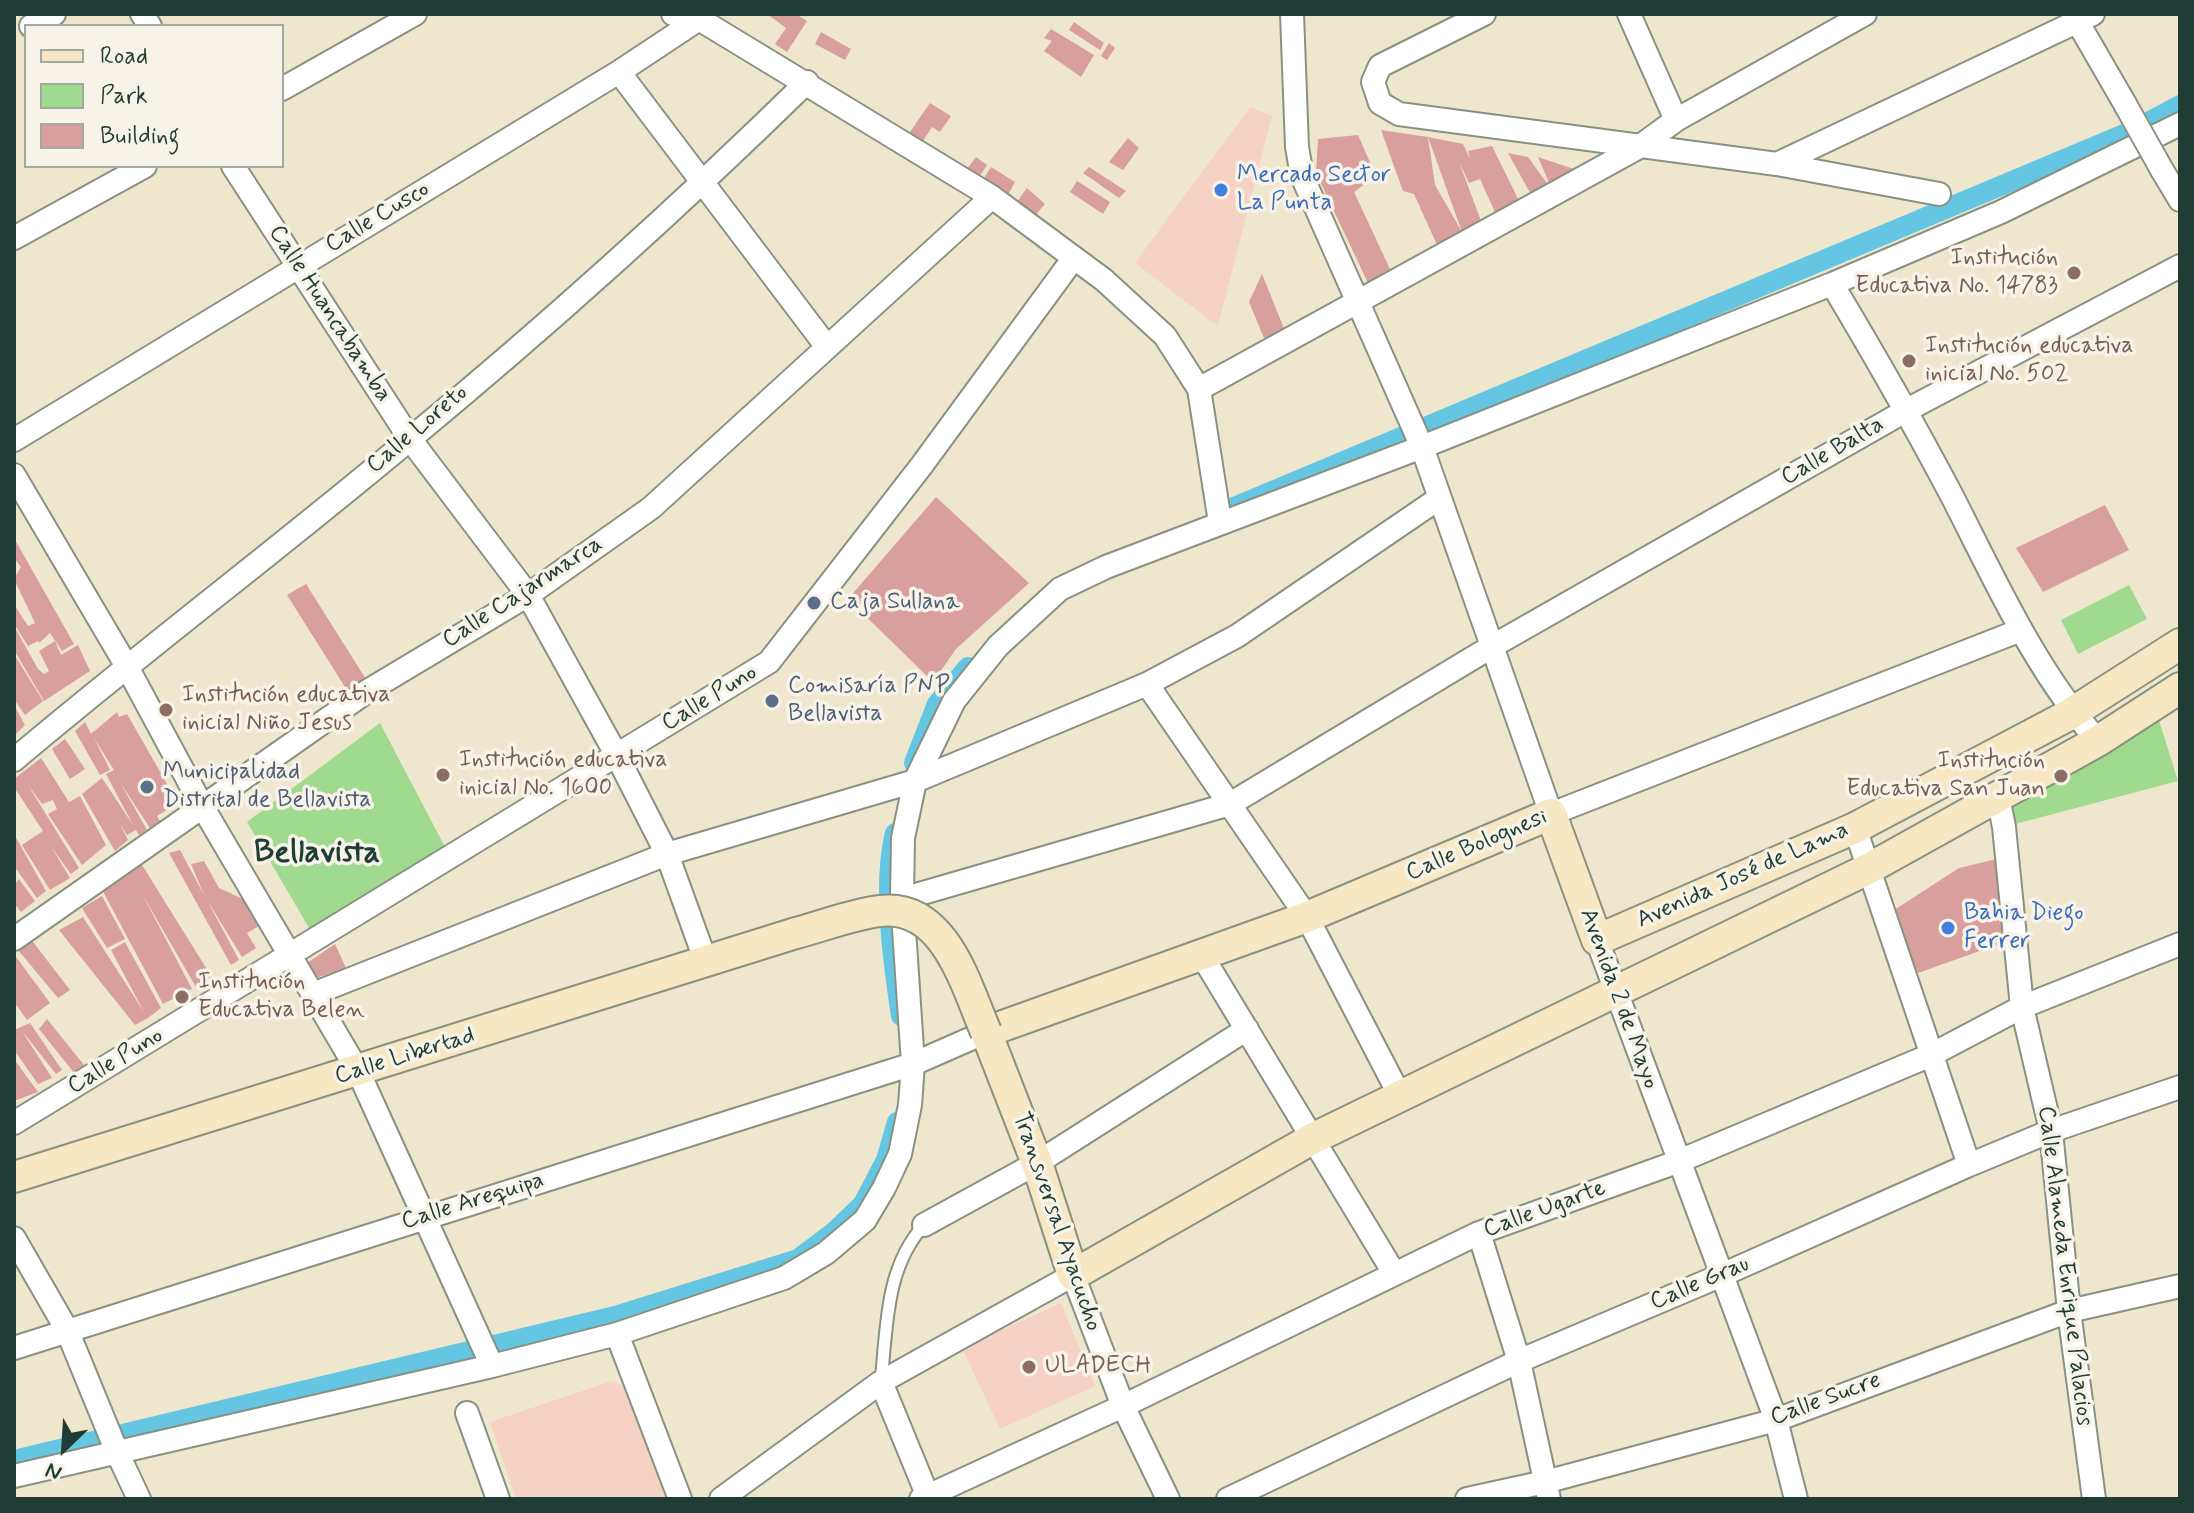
<!DOCTYPE html>
<html>
<head>
<meta charset="utf-8">
<style>
  body { margin:0 }
  #map { position:relative; width:2194px; height:1513px; overflow:hidden; background:#efe7cd; font-family:Mynerve,sans-serif }
  canvas { display:block }
  .frame { position:absolute; inset:0; border:16px solid #1f3d34; pointer-events:none }
  .legend { position:absolute; left:24px; top:24px; width:260px; height:144px; box-sizing:border-box; background:#f7f3e8; border:2px solid #a1aaa0; margin:0; padding:10px 14px; list-style:none; font-size:24px; color:#1f3d34 }
  .legend li { display:flex; align-items:center; gap:16px; height:40px }
  .legend b { width:40px; border:2px solid #a1aaa0 }
  .north { position:absolute; left:24px; top:1409px; width:80px; height:80px; -webkit-text-stroke:6px #f7f3e8; paint-order:stroke; rotate:205deg; font-size:22px; font-weight:700; line-height:32px; text-align:center; color:#1f3d34 }
  .north::after { content:''; display:block; margin:auto; width:28px; height:36px; background:#1f3d34; clip-path:polygon(50% 0,100% 100%,50% 72%,0 100%) }
</style>
</head>
<body>
<div id="map">
<canvas width="2194" height="1513"></canvas>
<div class="frame"></div>
<ul class="legend">
<li><b style="height:10px;background:#f8e7c3"></b>Road</li>
<li><b style="height:22px;background:#a0da8e"></b>Park</li>
<li><b style="height:22px;background:#d99f9d"></b>Building</li>
</ul>
<div class="north">N</div>
</div>
<script>
const context = document.querySelector('canvas').getContext('2d');
context.lineJoin = 'round';
function fill(path, color) {
  context.fillStyle = color;
  context.fill(path, 'evenodd');
}
function strokePath(path, color, width, dash) {
  context.strokeStyle = color;
  context.lineWidth = width;
  context.lineCap = dash ? 'butt' : 'round';
  context.setLineDash(dash || []);
  context.stroke(path);
}
function write(font, color, halo, rows, align = 'center') {
  context.font = font + ' Mynerve,sans-serif';
  context.lineWidth = 7;
  context.setLineDash([]);
  context.textBaseline = 'middle';
  context.strokeStyle = halo;
  context.fillStyle = color;
  for (const [text, x, y, turn = 0] of rows) {
    context.save();
    context.translate(x, y);
    context.rotate((+turn || 0) * Math.PI / 180);
    context.textAlign = isNaN(turn) ? turn : align;
    if (halo) context.strokeText(text, 0, 0);
    context.fillText(text, 0, 0);
    context.restore();
  }
}
fill(new Path2D(`
  M1250 107 1272 116 1218 326 1135 263Z
  M1061 1303 1095 1386 1000 1429 962 1348Z
  M612 1381 628 1388 670 1499H516L490 1422Z`), '#f5d2c3');
fill(new Path2D(`
  M2129 585 2147 619 2078 654 2061 620Z
  M2158 717 2178 781 2004 827 1998 797Z
  M380 723 445 847 312 933 247 822Z`), '#a0da8e');
strokePath(new Path2D(`
  M1227 510 2129 132 2180 105
  M914 763 937 704 968 667
  M895 833C882 885 893 963 901 1016
  M14 1460 615 1316 798 1259 835 1231 863 1204 886 1160 897 1122`), '#65c6e3', 20);
fill(new Path2D(`
  M767 14H796L807 21 787 52 775 44 786 28Z
  M1074 22 1104 43 1100 50 1069 30Z
  M1051 29 1094 55 1081 77 1044 51 1052 41 1044 38Z
  M821 32 851 49 845 60 815 44Z
  M1109 43 1115 48 1107 60 1101 56Z
  M930 103 951 116 940 132 932 127 923 141 910 132Z
  M1381 130 1428 137 1435 185 1462 232 1437 245 1414 194 1403 191Z
  M1358 135 1376 176 1354 192 1390 269 1368 283 1316 173 1318 139Z
  M1428 137 1463 144 1470 159 1468 151 1492 146 1522 207 1499 221 1480 179 1469 183 1459 162 1484 229 1462 232Z
  M1128 138 1139 148 1123 170 1109 162Z
  M1508 153 1528 157 1552 190 1534 200Z
  M976 157 987 165 979 177 967 169Z
  M1538 157 1583 172 1552 190Z
  M991 167 1015 182 1008 195 983 180Z
  M1089 167 1126 191 1119 198 1083 173Z
  M1077 181 1110 202 1103 214 1070 192Z
  M1027 188 1045 204 1033 218 1014 206Z
  M1262 274 1285 331 1264 338 1249 302Z
  M936 497 1029 583 956 649 933 682 848 599Z
  M2105 505 2129 550 2043 592 2016 548Z
  M14 538 74 644 62 651 50 633 39 643 38 641 28 646 14 624V604L28 626 35 623 14 579 21 567 14 558Z
  M306 584 369 684 350 695 287 595Z
  M14 626 38 669 44 674 49 671 39 651 55 641 61 655 78 645 90 671 44 701 14 650Z
  M14 654 43 701 25 715 14 699Z
  M14 705 25 725 14 736Z
  M117 712 119 717 127 714 178 803 157 816 165 829 155 836 120 782 147 830 139 835 136 830 127 835 120 824 128 840 115 851 82 794 102 778 133 825 106 774 114 770 94 738 110 770 100 775 75 731 85 722 91 734Z
  M65 739 85 769 70 779 52 749Z
  M41 758 69 802 80 796 106 845 82 865 48 814 57 809 53 800 42 804 28 785 79 868 71 874 52 848 70 878 50 890 22 845 43 831 14 787V779Z
  M14 834 46 891 37 898 14 866Z
  M180 850 204 895 191 864 204 861 219 888 243 899 259 926 247 933 256 948 242 957 207 900 239 960 231 965 169 853Z
  M137 857 213 979 196 987 142 894 192 989 163 1004 99 884Z
  M1997 859 2005 942 1918 973 1904 962 1888 914 1959 868Z
  M19 879 35 901 21 912 14 903V886Z
  M102 896 125 939 107 948 82 908Z
  M83 917 144 1012 111 950 125 942 161 1008 148 1018 135 1025 59 930Z
  M30 938 70 990 58 998 18 950Z
  M335 944 346 968 313 979 304 965Z
  M14 954 50 1003 27 1020 14 1002Z
  M47 1019 84 1065 75 1074 39 1029Z
  M30 1023 62 1070 56 1074 22 1031 52 1078 38 1084 14 1050V1030Z
  M14 1059 38 1092 14 1101Z`), '#d99f9d');
const lane = new Path2D(`
  M881 1382C887 1327 885 1268 924 1225`);
const street = new Path2D(`
  M142 14 150 26
  M673 14 699 19 992 197 1104 280 1165 336 1199 389 1220 522
  M1292 14 1297 147 1302 176 1422 447 1551 814 2021 630
  M1484 14 1380 66 1373 82 1380 103 1399 114 1777 164 1939 194
  M1629 14 1676 120
  M2073 14 2125 104
  M31 26 54 14
  M619 72 827 347
  M282 89 415 14
  M1777 164 2093 14
  M233 166 410 439 528 595 617 756 667 854 706 962
  M2162 170 2180 200
  M14 238 145 166
  M1832 284C1874 354 1914 424 1952 496 1995 580 2035 670 2098 741
  M1199 389 1639 147 1676 120 1865 14
  M14 440 619 72 699 19
  M14 475 126 665 202 806 358 1071 492 1366
  M1147 684 1307 917 1400 1096
  M14 760C144 650 280 548 410 439 547 326 680 206 807 82
  M1998 797 2004 827 2022 1007 2051 1131 2069 1311 2094 1499
  M1855 828 1969 1165
  M902 899 1230 804 1491 647 1907 410 2180 266
  M14 939 366 692 528 595 651 508 992 197
  M1597 940 1776 1420 1796 1499
  M1201 954 1394 1273
  M313 994 667 854 915 781 1147 684 1237 636 1438 499
  M14 1123 769 662 922 465 1073 259
  M924 1225 1037 1163 1247 1029
  M1479 1233 1519 1361 1549 1499
  M14 1238 67 1330 117 1452 139 1499
  M617 1334 680 1499
  M14 1348 913 1064 986 1032
  M881 1382 929 1499
  M467 1413 498 1499
  M14 1476 492 1366 617 1334 784 1278 826 1253 865 1220 884 1188 900 1154 910 1105 913 1064 902 899 903 838 915 781 954 701 998 646 1060 589 1106 567 1422 447 1832 284 2001 212 2180 124
  M721 1499 881 1382 1073 1275 1123 1406 1168 1499
  M921 1499 1123 1406 1479 1233 1677 1162 1931 1055 2022 1007 2180 944
  M1228 1499 1519 1361 1722 1275 1969 1165 2051 1131 2180 1087
  M1467 1499 1545 1482 1776 1420 2069 1311 2180 1286`);
const secondary = new Path2D(`
  M2180 644 2067 716 1855 828 1597 940 1551 814 1307 917 986 1032 1037 1163 1073 1275 1312 1139 1868 869 2098 741 2180 688
  M14 1177 796 933`);
strokePath(lane, '#879280', 15);
strokePath(street, '#879280', 26);
strokePath(secondary, '#879280', 34);
strokePath(lane, '#fff', 11);
strokePath(street, '#fff', 22);
strokePath(secondary, '#f8e7c3', 30);
const streetBridge = new Path2D(`
  M2125 104 2162 170`);
const secondaryBridge = new Path2D(`
  M796 933C823 926 853 914 880 911 945 903 966 986 986 1032`);
strokePath(streetBridge, '#879280', 26, []);
strokePath(secondaryBridge, '#879280', 34, []);
strokePath(streetBridge, '#fff', 22);
strokePath(secondaryBridge, '#f8e7c3', 30);
for (const [x, y, r, color] of [
  [1221,190,8,"#3f7fe0"],
  [2074,273,8,"#8d6e63"],
  [1909,361,8,"#8d6e63"],
  [814,603,8,"#5c6f8a"],
  [772,701,8,"#5c6f8a"],
  [166,710,8,"#8d6e63"],
  [443,775,8,"#8d6e63"],
  [2061,776,8,"#8d6e63"],
  [147,787,8,"#5c6f8a"],
  [1948,928,8,"#3f7fe0"],
  [182,997,8,"#8d6e63"],
  [1029,1367,8,"#8d6e63"]
]) {
  const dot = new Path2D();
  dot.arc(x, y, r, 0, 2 * Math.PI);
  context.fillStyle = color;
  context.fill(dot);
  strokePath(dot, '#f7f3e8', 3);
}
write('24px', '#366cbe', '#f7f3e8', [
  ["Mercado Sector",1237,176],
  ["La Punta",1237,204],
  ["Bahia Diego",1964,914],
  ["Ferrer",1964,942]
], 'left');
write('24px', '#1f3d34', '#f7f3e8', [
  ["Calle Cusco",378,218,-31],
  ["Calle Huancabamba",329,314,57],
  ["Calle Loreto",418,430,-40],
  ["Calle Balta",1833,452,-30],
  ["Calle Cajarmarca",523,593,-33],
  ["Calle Puno",710,699,-31],
  ["Calle Bolognesi",1477,846,-23],
  ["Avenida José de Lama",1743,876,-24],
  ["Avenida 2 de Mayo",1618,999,70],
  ["Calle Libertad",405,1057,-17],
  ["Calle Puno",116,1062,-31],
  ["Calle Arequipa",473,1202,-17],
  ["Calle Ugarte",1545,1210,-20],
  ["Transversal Ayacucho",1056,1222,71],
  ["Calle Alameda Enrique Palacios",2064,1266,83],
  ["Calle Grau",1700,1284,-23],
  ["Calle Sucre",1826,1400,-20]
]);
write('24px', '#785e54', '#f7f3e8', [
  ["Institución",2058,259,"right"],
  ["Educativa No. 14783",2058,287,"right"],
  ["Institución educativa",1925,347],
  ["inicial No. 502",1925,375],
  ["Institución educativa",182,696],
  ["inicial Niño Jesus",182,724],
  ["Institución educativa",459,761],
  ["inicial No. 1600",459,789],
  ["Institución",2045,762,"right"],
  ["Educativa San Juan",2045,790,"right"],
  ["Institución",198,983],
  ["Educativa Belen",198,1011],
  ["ULADECH",1045,1367]
], 'left');
write('24px', '#4e5e75', '#f7f3e8', [
  ["Caja Sullana",830,603],
  ["Comisaría PNP",788,687],
  ["Bellavista",788,715],
  ["Municipalidad",163,773],
  ["Distrital de Bellavista",163,801]
], 'left');
write('bold 32px', '#1f3d34', '#f7f3e8', [
  ["Bellavista",317,854]
]);
</script>
</body>
</html>
